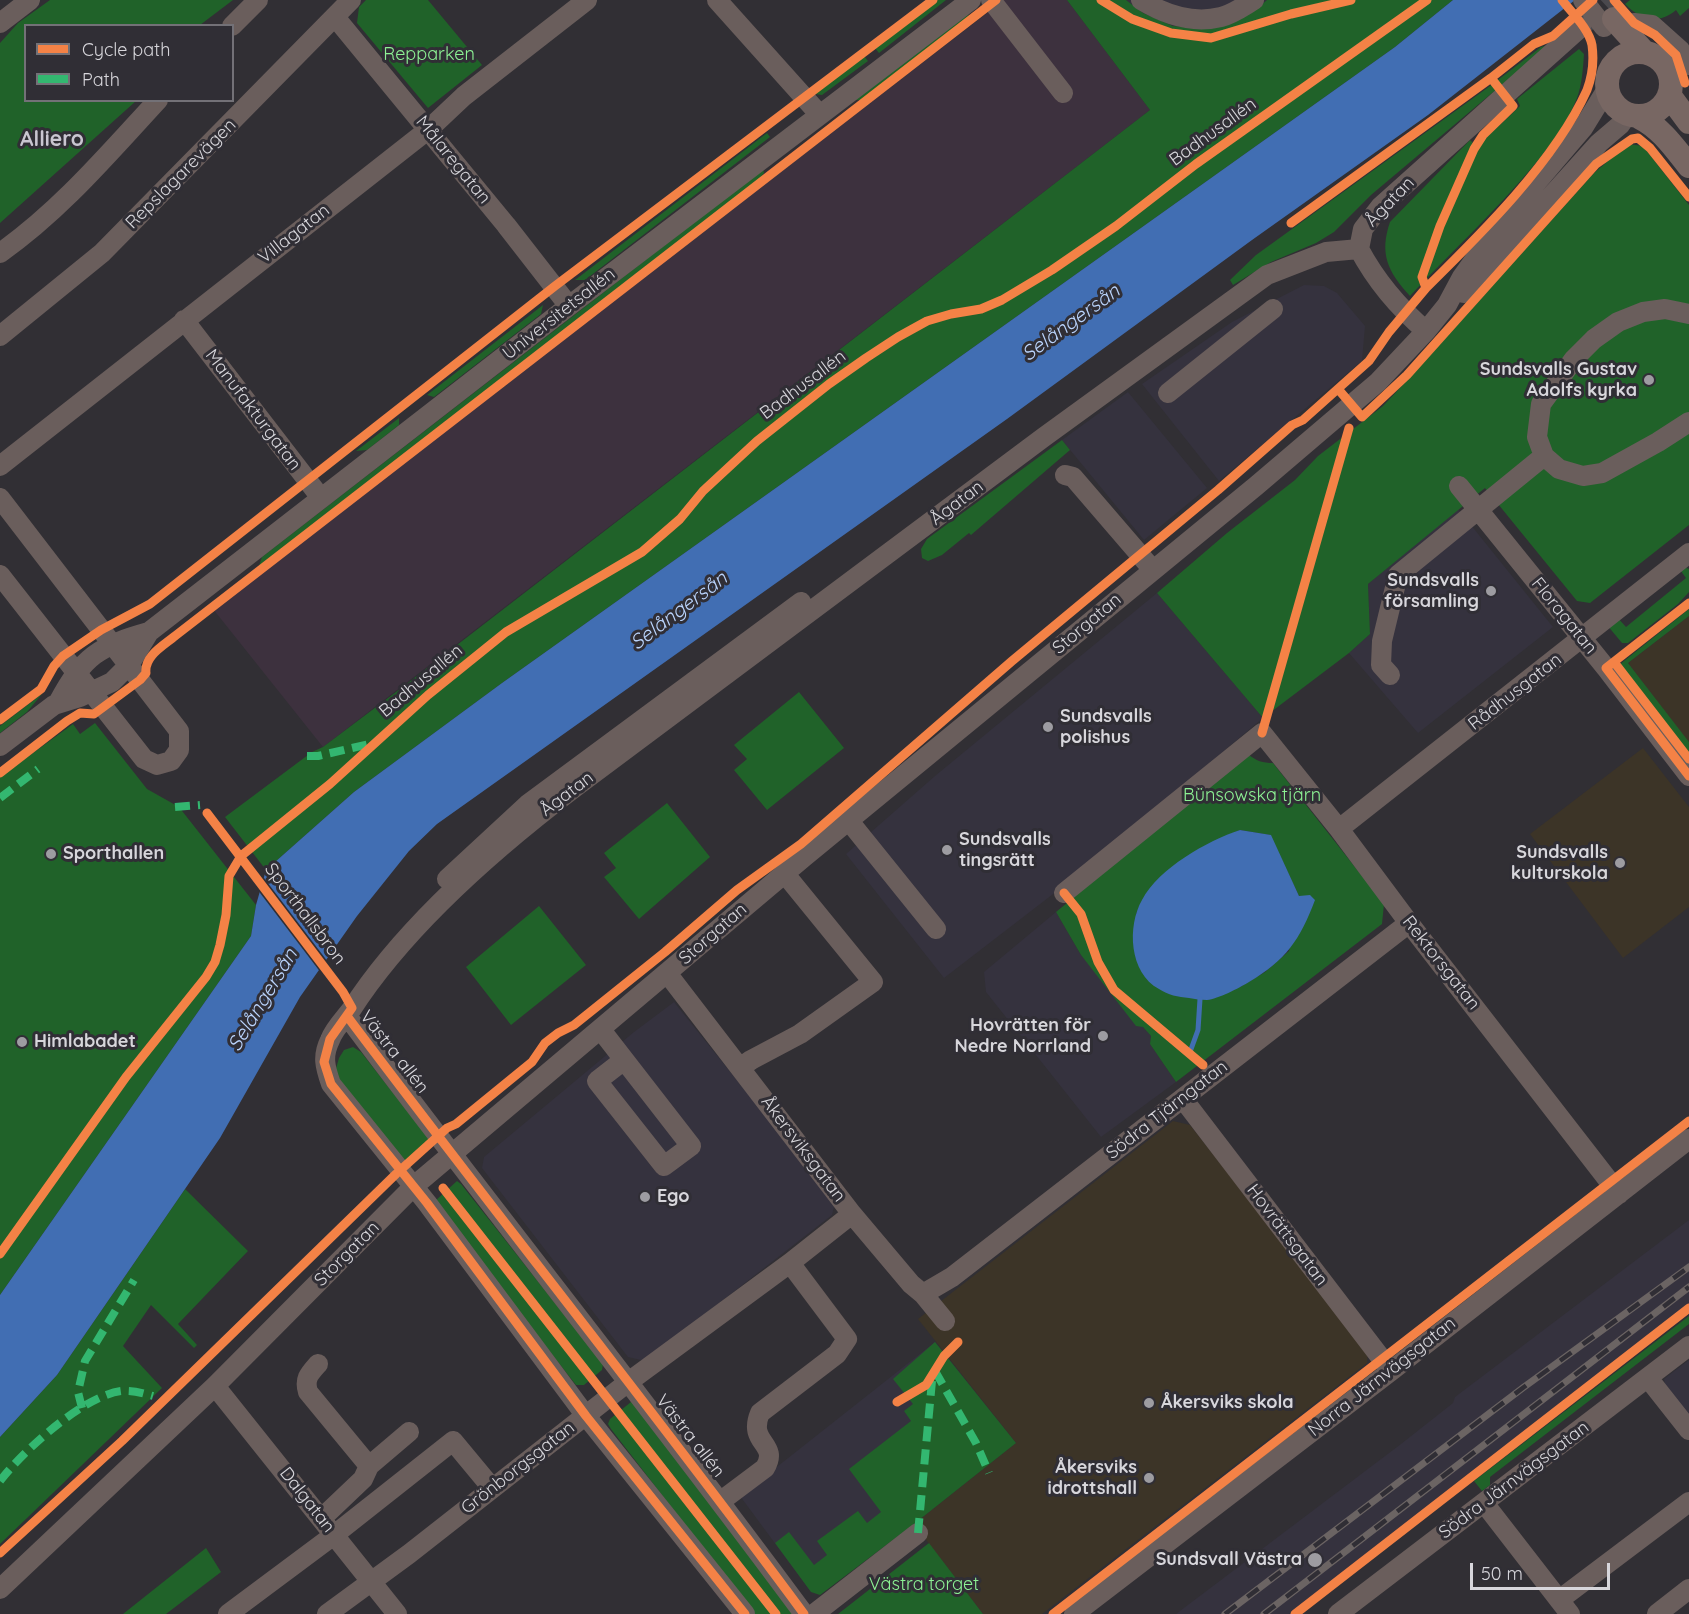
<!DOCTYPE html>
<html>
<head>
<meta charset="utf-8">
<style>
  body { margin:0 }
  #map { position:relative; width:1689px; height:1614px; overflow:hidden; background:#312f34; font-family:Quicksand,sans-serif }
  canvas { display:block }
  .legend { position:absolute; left:24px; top:24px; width:210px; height:78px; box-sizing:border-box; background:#302e35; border:2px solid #737177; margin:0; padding:8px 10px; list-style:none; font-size:18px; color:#d7d6db }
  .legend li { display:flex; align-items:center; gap:12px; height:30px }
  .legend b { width:30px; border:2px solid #737177 }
  .scale { position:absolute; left:1470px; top:1563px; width:140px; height:27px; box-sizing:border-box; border:3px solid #d7d6db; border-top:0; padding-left:8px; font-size:18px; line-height:21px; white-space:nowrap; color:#d7d6db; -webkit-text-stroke:4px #302e35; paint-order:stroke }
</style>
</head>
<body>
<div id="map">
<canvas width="1689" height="1614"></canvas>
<ul class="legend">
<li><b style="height:8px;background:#f48246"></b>Cycle path</li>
<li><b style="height:8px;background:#33b770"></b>Path</li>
</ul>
<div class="scale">50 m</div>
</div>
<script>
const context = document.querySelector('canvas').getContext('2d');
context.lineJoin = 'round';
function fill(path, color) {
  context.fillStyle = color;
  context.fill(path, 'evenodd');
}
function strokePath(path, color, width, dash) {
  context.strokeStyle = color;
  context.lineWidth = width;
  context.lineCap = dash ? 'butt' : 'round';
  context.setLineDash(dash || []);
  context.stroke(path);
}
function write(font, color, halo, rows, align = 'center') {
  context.font = font + ' Quicksand,sans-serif';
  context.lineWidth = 6;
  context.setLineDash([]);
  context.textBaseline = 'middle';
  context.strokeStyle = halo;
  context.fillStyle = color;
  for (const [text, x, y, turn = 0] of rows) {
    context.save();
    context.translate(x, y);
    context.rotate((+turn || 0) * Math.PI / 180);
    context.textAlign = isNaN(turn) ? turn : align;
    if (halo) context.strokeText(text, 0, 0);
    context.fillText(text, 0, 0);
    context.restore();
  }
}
fill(new Path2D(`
  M1126 0H1267L1259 7 1202 28 1173 26 1143 13Z
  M1304 285 1324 286 1337 293 1365 326 1362 361 1219 481 1142 384 1232 322Z
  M1128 392 1207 488 1144 540 1062 440Z
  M1458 509 1553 627 1418 733 1349 653 1370 634 1368 584Z
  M1157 593 1263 718 1070 881 944 978 846 854 935 776Z
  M1056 912 1081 955 1151 1036 1150 1044 1176 1082 1101 1137 986 992 984 972Z
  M674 1002 835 1202 832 1215 645 1361 628 1357 482 1168 484 1157 634 1032Z
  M1689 1220V1304L1289 1614H1176L1401 1444 1453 1403 1455 1397Z
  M935 1342 1016 1443 811 1592 740 1496Z
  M1689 1360V1420L1666 1390 1664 1379Z`), '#35323e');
fill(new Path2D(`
  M1004 0H1067L1150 110 323 747 213 609Z`), '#3d313e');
fill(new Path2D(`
  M1689 616V743L1628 663Z
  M1643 748 1689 807V907L1623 958 1530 834Z
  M1173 1121 1190 1125 1368 1351 1367 1363 1042 1614H983L914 1524 1016 1443 918 1319Z`), '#3c3427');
fill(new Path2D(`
  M50 0H233L200 25 26 26V100L136 101 0 223V43L18 23Z
  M366 0H428L482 65 428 108 357 23 359 7Z
  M938 0H946L879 53 875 48Z
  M1067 0H1126L1143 13 1173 26 1202 28 1259 7 1267 0H1453L1395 47 502 683 354 792 266 870 225 817 312 752 323 747 400 689 1150 110Z
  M1630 0H1689V8L1680 16 1676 10C1659 25 1640 20 1625 4Z
  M970 11 967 18 861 100H852Z
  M1549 45 1371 195 1334 232 1316 243 1271 262 1233 285 1230 280 1256 255 1490 86 1541 47Z
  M1579 49 1584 54C1583 68 1582 85 1577 98 1567 123 1552 143 1535 164 1496 211 1451 252 1410 296 1388 272 1379 254 1390 222L1470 140 1474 144 1486 138 1520 106 1517 99Z
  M864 56 868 61 822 95 815 94Z
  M767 133 770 137 585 280H575Z
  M1628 144 1643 146 1689 205V525L1590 603 1577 601 1485 488 1368 584 1370 634 1349 653 1263 718 1157 593 1227 533 1295 480 1318 456 1383 406 1414 373 1594 173Z
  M763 169 764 173 759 179 259 566 262 557Z
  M543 305 541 314 434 397 427 395Z
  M399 418V425L367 450 356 451Z
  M1062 440 1070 450 971 535 969 533 942 555 928 561 922 558 921 549 927 539Z
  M1682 566 1689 569V592L1678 604 1628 643H1622L1607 625 1617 617 1626 627 1686 578 1678 567Z
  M1689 609V616L1628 663 1689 742V755L1619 665Z
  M799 692 844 748 767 810 734 770 747 759 734 745Z
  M42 694 27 712 0 733V726Z
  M95 723 147 789 179 807 256 905 251 936 0 1295V777L73 724 80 734Z
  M1248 754C1256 761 1263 763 1273 763L1384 904 1382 924 1176 1082 1150 1044 1151 1036 1143 1027 1136 1026 1081 955 1056 912ZM1240 830 1270 835 1299 896 1289 951 1265 972 1240 987 1136 914C1154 870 1198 848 1240 830Z
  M667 803 710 857 639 919 604 877 616 868 604 853Z
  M539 906 586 965 511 1025 466 967Z
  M353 1047 361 1052 430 1140 402 1163 341 1090 335 1072 339 1058 344 1050Z
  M457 1181 461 1184 603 1364 602 1370 584 1385H576L436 1206 435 1201Z
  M185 1189 248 1251 178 1324 197 1345 194 1348 151 1305 123 1346 162 1388 0 1544V1437L57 1375Z
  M1689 1316V1324L1490 1477V1485L1482 1491 1474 1481Z
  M935 1342 1016 1443 914 1524 820 1595 811 1592 775 1543 789 1532 814 1565 827 1555 817 1541 858 1511 867 1523 881 1512 849 1469 911 1421 904 1411 913 1404 893 1379Z
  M631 1402 638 1404 794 1614H754L611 1429 608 1424 610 1419Z
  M929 1543 983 1614H838Z
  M206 1548 221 1572 166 1614H123Z`), '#206229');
fill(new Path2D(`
  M1453 0H1575L1428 115 1252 240 1007 419 437 824 409 851 357 916 300 997 220 1138 185 1189 57 1375 0 1437V1295L251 936 256 905 266 870 354 792 502 683 1395 47Z
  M1240 830 1271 835 1299 896 1310 895 1315 900C1300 940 1286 960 1249 982 1239 988 1218 999 1207 1000 1201 1000 1195 999 1189 998 1178 997 1168 995 1159 989 1129 973 1127 926 1142 900 1159 868 1207 841 1240 830Z`), '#416eb3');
fill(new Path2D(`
  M261 874 328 962 321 973 257 889Z`), '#312f34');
strokePath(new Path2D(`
  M1190 1052 1198 1030 1200 999`), '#416eb3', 5);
strokePath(new Path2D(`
  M1583 25 1610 0`), '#4a484d', 20, [20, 10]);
strokePath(new Path2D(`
  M717 0 820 115
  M991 0 1063 93
  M1141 0C1164 14 1193 24 1221 17 1233 14 1244 6 1254 0
  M1583 0 1604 27
  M335 17 506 225 569 306
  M0 23 30 0
  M1634 23 1652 25 1680 50 1689 65
  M232 26 258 0
  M1359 249 1363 229 1380 207 1581 27
  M1359 249C1376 281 1399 308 1426 331
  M0 253C60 211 109 153 158 100
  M1464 293 1599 143 1620 125 1627 115
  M1689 314 1665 309 1643 312 1618 322 1594 339 1574 359 1541 404 1537 437 1544 456 1559 469 1583 476 1602 473 1658 442 1689 422
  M184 320 321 498
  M0 336 102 253 351 0
  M1168 393 1273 309
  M0 466 429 129 464 96 587 0
  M1065 475 1073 477 1153 570
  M1459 486 1606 668 1689 776
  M0 498 179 731V750L171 761 157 765 144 759 0 575
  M1390 675 1381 665 1382 641 1398 575 1544 456
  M58 703C83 656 99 646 149 632L569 306 971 0
  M0 746 54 705 80 697 112 682 129 665 149 632
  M849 821 936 929
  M1339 829 1689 553
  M447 879 528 804 801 602
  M1064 893 1262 733 1339 829 1409 923 1619 1194
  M667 973 852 1214 911 1284 923 1294 945 1321
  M347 1016C497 1216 655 1412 804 1614
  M601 1030 691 1146 664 1166 597 1081 624 1060
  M741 1067 751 1060 800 1034 873 982 785 874
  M1183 1099 1391 1371
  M923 1294 952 1277 1409 923
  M318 1364C309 1374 304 1379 308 1392L369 1466
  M1648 1378 1689 1430
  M215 1386 397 1614
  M721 1501 765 1468C780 1443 747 1444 760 1413L837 1354 847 1339 790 1263
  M1484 1503 1570 1614
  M322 1518 363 1479 369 1466 409 1432
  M0 1589 215 1386 414 1186 804 857 1256 486 1378 382 1426 331 1447 305 1462 277 1495 231 1583 128 1607 89
  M1559 1600 1689 1502
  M228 1614 334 1535 453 1441 492 1488
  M327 1614 409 1554 627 1383 790 1263 852 1214
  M745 1614 586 1416 427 1203 331 1084C325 1067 322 1056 330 1040 334 1029 344 1019 351 1010 405 926 495 848 574 788L1044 437 1267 275 1326 252 1359 249
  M814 1614 918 1533
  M1074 1614 1391 1371 1689 1139
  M1338 1614 1689 1346
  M1657 1614 1689 1589`), '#6a5e5c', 20);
strokePath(new Path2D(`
  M1614 19 1644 52
  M1607 84a32 32 0 1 1 64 0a32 32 0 1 1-64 0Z
  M1669 95 1689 122
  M1639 117C1661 128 1674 147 1689 166`), '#786763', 24);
const rail = new Path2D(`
  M1225 1614 1524 1387 1689 1267
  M1264 1614 1689 1287`);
strokePath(rail, '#6b6463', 7);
strokePath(rail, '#302e35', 4.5, [14]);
strokePath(new Path2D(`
  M307 756H318L369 744
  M0 798 38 769
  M175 807 200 805
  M935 1371 976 1443 989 1473
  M82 1408 78 1392 85 1361 134 1280
  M0 1481C23 1451 83 1396 121 1391 133 1390 142 1393 153 1396
  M918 1533 932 1381`), '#33b770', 8, [15, 8]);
strokePath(new Path2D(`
  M1101 0 1132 19 1171 33 1211 38 1291 14 1351 0
  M1614 0 1634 23 1655 35 1676 55 1685 83
  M1291 223 1491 78 1534 44 1553 36 1593 0
  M1426 288C1481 234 1555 161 1587 90 1592 77 1594 60 1592 45 1589 29 1572 13 1562 0
  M1338 389 1362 417 1407 375 1596 164 1632 139 1638 138 1650 148 1689 197
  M1689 603 1606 668 1689 776
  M1614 662 1689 759
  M0 720 41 689 54 666 63 656 101 630 150 604 555 286 933 0
  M1262 733 1349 428
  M0 773 67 721 80 713 94 714 140 680 146 673C144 656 163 646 175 636L996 0
  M207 813 343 992 352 1008 330 1039 324 1062 331 1084 427 1203 586 1416 745 1614
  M1064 893 1081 914 1098 962 1114 990 1203 1065
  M347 1016C497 1216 655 1412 804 1614
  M443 1188 776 1614
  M0 1254 126 1077 206 977 215 962 220 945 226 915 229 876 241 856 330 784 428 695 506 632 642 552 680 519 703 491 757 441 829 384 866 358 898 337 927 321 951 314 981 309 1002 300 1052 270 1116 226 1196 164 1427 0
  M897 1402 926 1385 944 1356 958 1342
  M0 1553 122 1441 396 1174 447 1128 456 1124 532 1062 545 1043 558 1033 574 1025 665 952 737 890 801 844 1012 661 1218 490 1292 425 1303 420 1369 361 1389 332 1426 288 1422 277 1440 226 1474 149 1483 135 1513 106 1491 78
  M1053 1614 1689 1121
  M1295 1614 1689 1308`), '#f48246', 9);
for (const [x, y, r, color] of [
  [1649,380,6,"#9d9ca1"],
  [1491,591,6,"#9d9ca1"],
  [1048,727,6,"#9d9ca1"],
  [947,850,6,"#9d9ca1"],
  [51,854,6,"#9d9ca1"],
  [1620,863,6,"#9d9ca1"],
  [1103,1036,6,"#9d9ca1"],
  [22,1042,6,"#9d9ca1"],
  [645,1197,6,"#9d9ca1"],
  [1149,1403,6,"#9d9ca1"],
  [1149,1478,6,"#9d9ca1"],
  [1315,1560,8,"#9d9ca1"]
]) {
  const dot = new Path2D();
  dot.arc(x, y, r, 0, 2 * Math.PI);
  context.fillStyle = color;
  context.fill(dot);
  strokePath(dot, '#302e35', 2);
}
write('18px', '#8df294', '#302e35', [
  ["Repparken",429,55],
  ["Bünsowska tjärn",1252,796],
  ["Västra torget",924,1585]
]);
write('18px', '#d7d6db', '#302e35', [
  ["Badhusallén",1213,132,-36],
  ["Målaregatan",453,160,51],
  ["Repslagarevägen",181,174,-45],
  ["Ågatan",1390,202,-46],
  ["Villagatan",294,234,-38],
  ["Universitetsallén",559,314,-38],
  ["Badhusallén",803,385,-37],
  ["Manufakturgatan",253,410,53],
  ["Ågatan",957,503,-37],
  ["Floragatan",1564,616,51],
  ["Storgatan",1087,624,-40],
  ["Badhusallén",421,681,-40],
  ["Rådhusgatan",1515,692,-38],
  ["Ågatan",567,794,-37],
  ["Sporthallsbron",305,914,53],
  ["Storgatan",713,934,-41],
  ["Rektorsgatan",1441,963,52],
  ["Västra allén",394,1052,52],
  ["Södra Tjärngatan",1167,1110,-38],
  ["Åkersviksgatan",803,1149,53],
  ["Hovrättsgatan",1287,1235,53],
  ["Storgatan",347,1254,-45],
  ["Norra Järnvägsgatan",1382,1377,-38],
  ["Västra allén",690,1436,52],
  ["Grönborgsgatan",518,1468,-38],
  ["Södra Järnvägsgatan",1514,1480,-37],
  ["Dalgatan",307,1500,52]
]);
write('bold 18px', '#d7d6db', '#302e35', [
  ["Sundsvalls Gustav",1637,370],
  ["Adolfs kyrka",1637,391],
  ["Sundsvalls",1479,581],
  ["församling",1479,602],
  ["Sundsvalls",1060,717,"left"],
  ["polishus",1060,738,"left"],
  ["Sundsvalls",959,840,"left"],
  ["tingsrätt",959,861,"left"],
  ["Sundsvalls",1608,853],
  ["kulturskola",1608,874],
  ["Sporthallen",63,854,"left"],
  ["Hovrätten för",1091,1026],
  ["Nedre Norrland",1091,1047],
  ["Himlabadet",34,1042,"left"],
  ["Ego",657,1197,"left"],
  ["Åkersviks skola",1161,1403,"left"],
  ["Åkersviks",1137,1468],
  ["idrottshall",1137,1489],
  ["Sundsvall Västra",1302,1560]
], 'right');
write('italic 20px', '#bad4fd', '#302e35', [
  ["Selångersån",1071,323,-36],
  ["Selångersån",679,611,-37],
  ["Selångersån",263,1000,-59]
]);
write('bold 21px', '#c9c6d0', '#302e35', [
  ["Alliero",52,140]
]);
</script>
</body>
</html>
